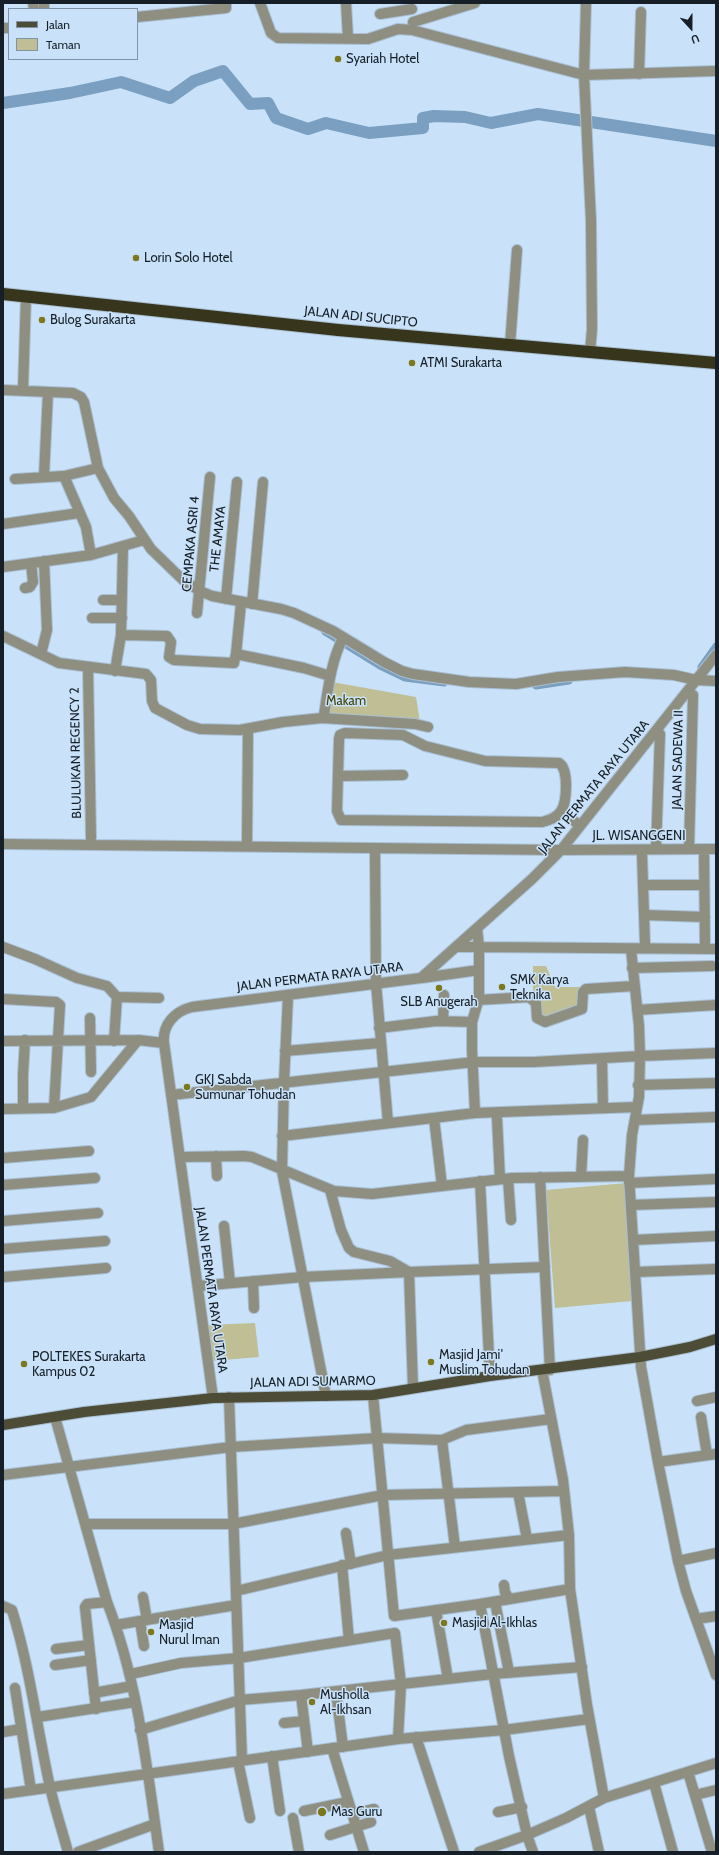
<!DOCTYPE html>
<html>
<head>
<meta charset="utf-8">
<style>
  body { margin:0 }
  #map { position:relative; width:719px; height:1855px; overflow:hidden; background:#c9e2f9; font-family:Cabin,sans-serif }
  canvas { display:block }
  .frame { position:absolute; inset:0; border:4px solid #161f27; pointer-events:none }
  .legend { position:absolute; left:8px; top:8px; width:130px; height:52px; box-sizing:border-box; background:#c9e2f9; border:1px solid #8194a5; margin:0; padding:5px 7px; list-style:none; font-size:12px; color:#161f27 }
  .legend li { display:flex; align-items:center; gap:8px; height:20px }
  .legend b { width:20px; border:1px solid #8194a5 }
  .north { position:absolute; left:671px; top:8px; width:40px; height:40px; -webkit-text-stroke:3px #c9e2f9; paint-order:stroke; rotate:159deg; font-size:11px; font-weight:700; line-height:16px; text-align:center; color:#161f27 }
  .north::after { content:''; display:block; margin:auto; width:14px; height:18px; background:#161f27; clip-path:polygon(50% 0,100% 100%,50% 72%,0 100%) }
</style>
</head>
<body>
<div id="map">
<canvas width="719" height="1855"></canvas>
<div class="frame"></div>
<ul class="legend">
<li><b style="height:5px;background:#4d4c36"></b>Jalan</li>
<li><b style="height:11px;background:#bfbe95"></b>Taman</li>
</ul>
<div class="north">U</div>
</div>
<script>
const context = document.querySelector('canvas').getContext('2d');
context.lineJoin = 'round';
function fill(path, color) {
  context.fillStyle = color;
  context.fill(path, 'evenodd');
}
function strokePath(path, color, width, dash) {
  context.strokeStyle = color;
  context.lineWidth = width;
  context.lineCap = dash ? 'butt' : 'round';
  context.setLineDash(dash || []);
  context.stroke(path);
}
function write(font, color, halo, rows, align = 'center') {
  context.font = font + ' Cabin,sans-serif';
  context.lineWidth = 3;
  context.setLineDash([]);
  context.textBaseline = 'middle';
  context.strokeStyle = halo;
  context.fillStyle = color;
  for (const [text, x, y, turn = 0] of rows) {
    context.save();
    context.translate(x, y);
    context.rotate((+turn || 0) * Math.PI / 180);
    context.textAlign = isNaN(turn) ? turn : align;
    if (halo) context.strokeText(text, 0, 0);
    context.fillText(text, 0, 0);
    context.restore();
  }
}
fill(new Path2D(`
  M332 682 416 697 420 722 326 716Z
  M533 966H546L555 987H582L583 1007 541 1020 533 997Z
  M627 1183 632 1301 555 1308 546 1190Z
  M255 1323 259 1357 212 1361 207 1325Z`), '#bfbe95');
strokePath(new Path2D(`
  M325 632 380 666 405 678 444 683
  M701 667 716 646
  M536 686 569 681`), '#7b9fc0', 7);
strokePath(new Path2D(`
  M3 103 70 93 121 82 170 98 194 81 223 71 250 104 268 103 276 118 308 129 326 123 369 133 423 128V118L434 116 465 117 491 123 538 114 716 141`), '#7b9fc0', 12);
const minor = new Path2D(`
  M33 3 34 9
  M44 3V9
  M260 3 271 33 278 38 368 39 398 29 412 30 584 75 716 71
  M346 3 348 38
  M586 3 584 75 591 221 592 329 590 352
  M380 14 412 9
  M137 17 226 8V3
  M413 22 475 3
  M3 28H9
  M639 74 641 12
  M510 345 517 250
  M3 390 73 393 81 397 84 402 98 468 114 498 129 516 151 549 183 580 200 591 212 596 281 609 294 613 333 631 384 662 402 671 413 674 469 682 516 684 558 677 625 672 674 675 696 680 716 681
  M23 390 26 296
  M44 476 48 392
  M64 476 86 527 91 555
  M15 479 64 476 98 468
  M3 524 79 513
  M3 567 91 555 144 540
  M25 588 30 587 33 582 31 563
  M226 599 237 482
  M103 600H122
  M241 603 236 654 304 668 330 676
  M252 604 263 482
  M197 613 210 477
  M92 618H122
  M121 635 167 636 171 642 169 657 174 660 234 663 236 654
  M3 636 59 663 146 674 151 680 152 701 155 708 187 725 200 729 240 730 283 722 322 718 324 715C328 689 331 661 343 638
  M41 654 47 630 44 561
  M88 668 91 838
  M115 671 121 635 123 546
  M322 718 415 724 428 727
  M345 733 403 735 425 746 485 761 559 763C569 769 567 802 561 811 557 818 549 820 542 822L341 820 337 811 339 739 340 735Z
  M339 776 403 775
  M562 811 580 826
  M3 844 557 850 716 849
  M247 846 248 729
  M656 849 660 734
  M689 849 693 695
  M704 849 705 945
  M375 851 376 983 388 1123
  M642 854 645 944
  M643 885H704
  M644 915 705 917
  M3 947 35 959 77 978 107 986 117 997 114 1041
  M457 947H479L477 928
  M631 949 639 1026 640 1056 639 1097 632 1135 629 1176 641 1367 658 1462 678 1561 686 1591 716 1675
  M632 968 712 966
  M422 978 479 970V947L716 949
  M288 996 284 1082 282 1171 326 1396
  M117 997 159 998
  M3 999 56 1002 60 1005 54 1108
  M478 1000 529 997 536 1003 537 1018 545 1022 582 1009 583 992 586 989 634 986
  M637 1010 716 1005
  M90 1018 91 1072
  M443 1021 444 995
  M472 1022V1050L475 1113
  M379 1028 436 1021 472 1022 479 998V970
  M3 1041 138 1040 164 1043
  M285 1051 380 1043
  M602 1059 603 1108
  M638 1085 716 1083
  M171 1095 474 1062H534L640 1056 716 1053
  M23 1108V1075L25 1040
  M3 1109 54 1108 91 1097 138 1040
  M434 1118 442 1186
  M497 1118 500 1179
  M635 1120 716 1117
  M282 1136 475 1113 637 1107
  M216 1156 217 1176
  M180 1157 244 1156 252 1157 334 1191 372 1194 512 1178 629 1176
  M3 1158 89 1151
  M540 1177 550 1370
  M581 1177 583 1140
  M508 1179 511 1220
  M480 1181 490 1376
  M629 1183 716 1179
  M3 1185 95 1178
  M330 1190 341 1230 349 1248 354 1252 390 1261 409 1272 545 1267
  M631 1205 716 1202
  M3 1221 98 1213
  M224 1226 230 1283
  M633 1240 716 1236
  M3 1249 105 1241
  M636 1272 716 1269
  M3 1277 106 1268
  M253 1281 254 1308
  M198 1286 303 1277 409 1272 413 1388
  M542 1370 563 1480 569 1535 570 1589 587 1705 604 1798
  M373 1395 394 1616 480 1604 570 1589
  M229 1397 242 1760
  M213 1398 164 1043C162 1025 175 1011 192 1007L421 978 532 879 561 850 716 655
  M697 1401 716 1397
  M55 1417 107 1602C138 1681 147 1768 159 1852
  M701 1417 707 1455
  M442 1440 466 1430 551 1419
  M658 1462 716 1454
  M3 1475 231 1447 378 1438 442 1440 455 1547
  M518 1492 527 1539
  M86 1524H233L383 1495 564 1491
  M346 1533 351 1564
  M678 1561 716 1553
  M342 1565 349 1640
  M504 1585 505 1592 509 1599
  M236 1591 388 1555 569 1535
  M143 1597 147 1620
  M495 1602 508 1667
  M480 1604 509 1756 527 1835 533 1852
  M3 1606 12 1610C30 1668 37 1728 50 1787 55 1809 62 1830 68 1852
  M436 1610 448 1679
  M696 1619 716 1616
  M140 1621 144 1646
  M116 1625 236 1605
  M56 1649 89 1645
  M55 1665 91 1660
  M131 1674 181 1663 239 1658 395 1633 401 1684 398 1739
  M15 1688 31 1790
  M336 1692 343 1747
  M94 1693 132 1686
  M301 1695 308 1752
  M96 1709 85 1607 87 1604 107 1602
  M38 1717 135 1702
  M284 1723 304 1721
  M140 1730 240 1700 301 1695 493 1674 582 1667
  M3 1732 21 1729
  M416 1737 454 1852
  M332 1748 364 1852
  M272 1756 280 1811
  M238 1761 250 1818
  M688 1772 712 1852
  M654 1783 673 1852
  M3 1794 398 1739 504 1730 589 1719
  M695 1795 716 1790
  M589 1807 599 1852
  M304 1811 348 1802
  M498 1812 522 1807
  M352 1814 374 1809
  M293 1818 299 1852
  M330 1835 371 1822
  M78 1852 155 1824
  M479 1852 527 1835 566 1818 604 1798 716 1763`);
const major = new Path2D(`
  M3 1425 84 1412 213 1398 373 1395 490 1376 640 1357 690 1347 716 1339`);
const highway = new Path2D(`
  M3 294 338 330 716 363`);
strokePath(minor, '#a9bfd3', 12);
strokePath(major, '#a9bfd3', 12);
strokePath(highway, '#a9bfd3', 14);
strokePath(minor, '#8e8e81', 10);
strokePath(major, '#4d4c36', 10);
strokePath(highway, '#37361c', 12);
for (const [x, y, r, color] of [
  [338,59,4,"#7d781d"],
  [136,258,4,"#7d781d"],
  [42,320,4,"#7d781d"],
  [412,363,4,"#7d781d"],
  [502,987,4,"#7d781d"],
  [439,988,4,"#7d781d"],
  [187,1087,4,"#7d781d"],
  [431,1362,4,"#7d781d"],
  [24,1364,4,"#7d781d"],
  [444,1623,4,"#7d781d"],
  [151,1632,4,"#7d781d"],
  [312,1702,4,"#7d781d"],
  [322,1812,5,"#7d781d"]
]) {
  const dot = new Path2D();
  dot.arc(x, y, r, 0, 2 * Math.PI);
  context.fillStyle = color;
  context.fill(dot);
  strokePath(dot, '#c9e2f9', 1.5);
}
write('13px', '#161f27', '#c9e2f9', [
  ["Syariah Hotel",346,59],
  ["Lorin Solo Hotel",144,258],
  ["Bulog Surakarta",50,320],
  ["ATMI Surakarta",420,363],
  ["SMK Karya",510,980],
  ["Teknika",510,995],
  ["SLB Anugerah",439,1002,"center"],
  ["GKJ Sabda",195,1080],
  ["Sumunar Tohudan",195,1095],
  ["Masjid Jami'",439,1355],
  ["Muslim Tohudan",439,1370],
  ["POLTEKES Surakarta",32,1357],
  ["Kampus 02",32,1372],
  ["Masjid Al-Ikhlas",452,1623],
  ["Masjid",159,1625],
  ["Nurul Iman",159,1640],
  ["Musholla",320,1695],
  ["Al-Ikhsan",320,1710],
  ["Mas Guru",331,1812]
], 'left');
write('13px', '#161f27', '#c9e2f9', [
  ["JALAN ADI SUCIPTO",361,317,6],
  ["THE AMAYA",218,539,-84],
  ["CEMPAKA ASRI 4",191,544,-85],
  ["BLULUKAN REGENCY 2",76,753,-91],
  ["JALAN SADEWA II",678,760,-89],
  ["JALAN PERMATA RAYA UTARA",594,787,-51],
  ["JL. WISANGGENI",639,836],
  ["JALAN PERMATA RAYA UTARA",320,977,-7],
  ["JALAN PERMATA RAYA UTARA",211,1290,82],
  ["JALAN ADI SUMARMO",313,1382,-1]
]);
write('13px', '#444105', '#c9e2f9', [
  ["Makam",346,701]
]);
</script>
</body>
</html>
